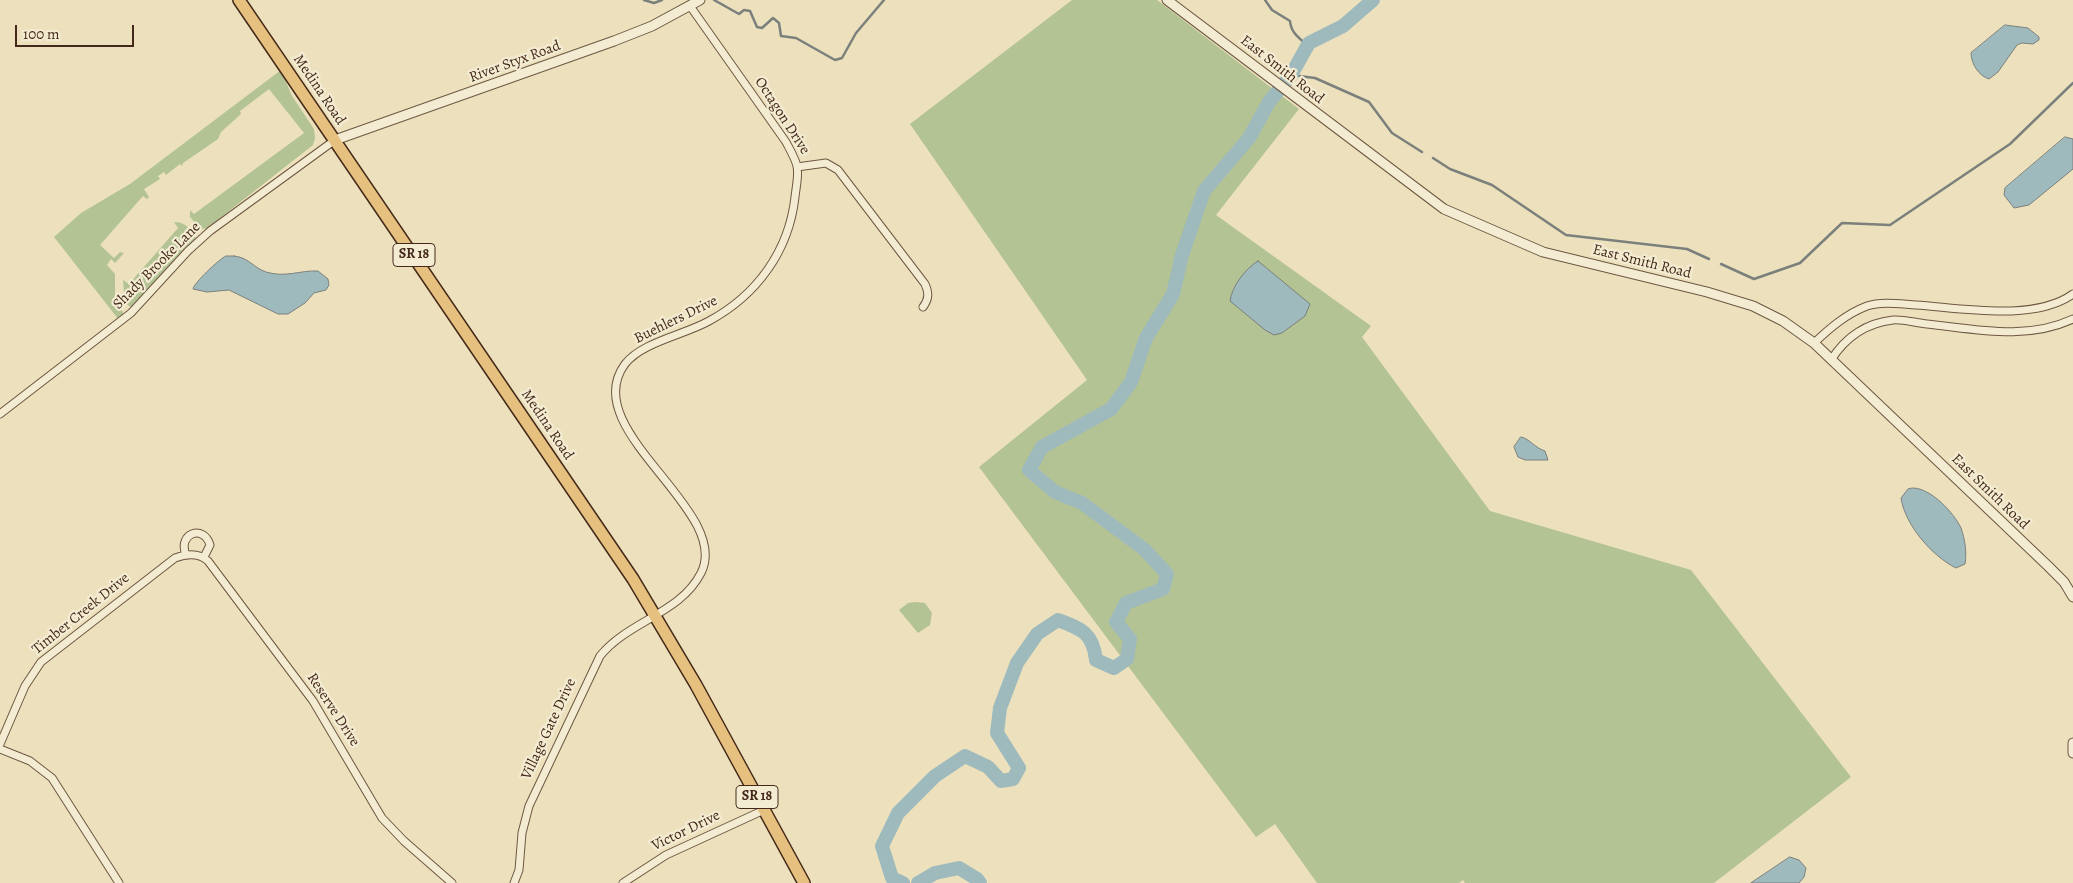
<!DOCTYPE html>
<html>
<head>
<meta charset="utf-8">
<style>
  body { margin:0 }
  #map { position:relative; width:2073px; height:883px; overflow:hidden; background:#ece1bc; font-family:Alegreya,serif }
  canvas { display:block }
  .scale { position:absolute; left:15px; top:25px; width:119px; height:22px; box-sizing:border-box; border:2px solid #44291a; border-top:0; padding-left:6px; font-size:15px; line-height:18px; white-space:nowrap; color:#44291a; -webkit-text-stroke:4px #f3ecd3; paint-order:stroke }
</style>
</head>
<body>
<div id="map">
<canvas width="2073" height="883"></canvas>
<div class="scale">100 m</div>
</div>
<script>
const context = document.querySelector('canvas').getContext('2d');
context.lineJoin = 'round';
function fill(path, color) {
  context.fillStyle = color;
  context.fill(path, 'evenodd');
}
function strokePath(path, color, width, dash) {
  context.strokeStyle = color;
  context.lineWidth = width;
  context.lineCap = dash ? 'butt' : 'round';
  context.setLineDash(dash || []);
  context.stroke(path);
}
function write(font, color, halo, rows, align = 'center') {
  context.font = font + ' Alegreya,serif';
  context.lineWidth = 4.5;
  context.setLineDash([]);
  context.textBaseline = 'middle';
  context.strokeStyle = halo;
  context.fillStyle = color;
  for (const [text, x, y, turn = 0] of rows) {
    context.save();
    context.translate(x, y);
    context.rotate((+turn || 0) * Math.PI / 180);
    context.textAlign = isNaN(turn) ? turn : align;
    if (halo) context.strokeText(text, 0, 0);
    context.fillText(text, 0, 0);
    context.restore();
  }
}
fill(new Path2D(`
  M1072 0H1157L1299 109 1216 215 1371 326 1362 337 1490 511 1691 570 1851 777 1714 883H1465L1463 880 1459 883H1317L1275 824 1256 837 979 467 1087 380 910 124Z
  M281 70 292 96 314 129 315 138 313 145 206 229 200 228 190 217V210L194 214 304 133 269 89 240 111 241 114 221 132 218 139 183 163 182 166 180 164 166 175 164 172 158 176 160 179 144 189 149 197 147 199 143 196 100 245 114 258 120 252 124 253 115 263 111 259 107 265 115 274V295L124 315 119 320 54 237 81 213 130 184Z
  M174 222C185 221 191 230 196 238L132 308 125 303 123 280 129 284 178 228Z
  M915 602 925 603 932 613 930 625 918 633 899 610 908 603Z`), '#b3c394');
const water = new Path2D(`
  M2005 25 2028 28 2039 37V40L2033 44 2022 43 2017 45 1998 72 1989 79C1979 76 1971 64 1971 53Z
  M2065 137 2073 139V169L2029 205 2014 208 2004 195 2005 188Z
  M234 256C248 257 254 268 266 272 285 278 301 270 318 271L328 279 329 285 326 290 314 293 305 303 288 314H278L229 290 207 292 193 289C193 284 219 259 226 256 227 256 233 256 234 256Z
  M1258 261 1310 304 1305 316 1282 333 1274 335 1265 330 1230 301C1232 286 1245 269 1258 261Z
  M1521 437C1530 439 1535 448 1545 451L1548 460H1525L1518 457 1514 447Z
  M1913 488C1931 488 1954 513 1961 528 1965 539 1967 553 1965 564L1956 568C1932 556 1905 525 1901 498L1908 489Z
  M1790 857 1799 860 1806 868 1804 877 1799 883H1751Z`);
fill(water, '#9fbabd');
strokePath(water, '#7b807c', 1);
strokePath(new Path2D(`
  M644 0 654 3 662 0
  M714 0 739 14 744 10 750 11 757 27 762 28 773 18 779 23 781 36 796 38 835 60 842 58 856 33 884 0
  M1265 0 1272 10 1290 21C1291 33 1299 38 1308 46
  M1291 75 1315 78 1369 102 1392 133 1422 152
  M1433 158 1450 169 1492 185 1566 235 1687 249 1709 259
  M1721 264 1754 279 1800 263 1842 223 1890 225 2010 144 2073 83`), '#7b807c', 2.5);
strokePath(new Path2D(`
  M903 883 892 878 882 846 898 813 935 776 965 756 988 767 1001 781 1013 779 1019 768 997 733 1000 708 1017 663 1037 634 1058 620C1082 629 1093 633 1096 660L1114 668 1127 659 1130 639 1116 622 1126 603 1163 589 1167 574 1144 549 1082 503 1055 492 1029 470 1042 447 1111 409 1131 382 1146 338 1173 294 1182 255 1204 191 1249 138 1269 102 1291 75 1309 43 1343 26 1373 0
  M918 883 935 873 959 868 977 879 980 883`), '#9fbabd', 14);
const minor = new Path2D(`
  M797 167 826 163 838 170 925 284C929 293 929 299 923 307
  M1814 343C1830 328 1846 314 1867 306 1882 301 1900 304 1916 305 1961 308 2034 322 2073 294
  M1831 360C1845 338 1866 323 1893 320 1903 319 1916 323 1927 324 1976 329 2026 341 2073 319
  M0 414 131 313 188 251 210 231 335 140
  M186 555C177 533 204 524 210 545L204 557
  M0 744 25 686 41 662 175 558C186 554 198 552 208 561L313 701 382 818 404 841 452 883
  M0 749 30 761 52 778 119 883
  M514 883 519 870 522 833 529 806 600 656C628 621 680 614 701 573 733 510 576 430 625 364 642 342 684 335 709 321 757 295 789 251 795 197 796 187 799 175 797 166 795 158 790 150 786 142L690 6
  M623 883 666 855 764 810`);
const tertiary = new Path2D(`
  M1167 0 1444 209 1543 252 1707 292 1753 306 1783 321 1814 343 2048 566 2064 582 2073 597
  M335 140 614 41 652 26 700 0
  M2073 743V753`);
const trunk = new Path2D(`
  M239 0 633 579 696 685 804 883`);
strokePath(minor, '#6e5742', 9);
strokePath(tertiary, '#6e5742', 11);
strokePath(trunk, '#44291a', 14);
strokePath(minor, '#f3ecd3', 7);
strokePath(tertiary, '#f3ecd3', 9);
strokePath(trunk, '#e6c07e', 11);
for (const [x, y, w] of [
  [414,255,42],
  [757,797,42]
]) {
  const box = new Path2D();
  box.roundRect(x - w / 2, y - 11.5, w, 23, 4);
  context.fillStyle = '#f3ecd3';
  context.fill(box);
  strokePath(box, '#44291a', 1);
}
write('bold 14px', '#44291a', null, [
  ["SR 18",414,255],
  ["SR 18",757,797]
]);
write('15px', '#44291a', '#f3ecd3', [
  ["River Styx Road",515,62,-20],
  ["East Smith Road",1282,70,38],
  ["Medina Road",319,90,56],
  ["Octagon Drive",782,116,57],
  ["East Smith Road",1642,262,14],
  ["Shady Brooke Lane",157,266,-45],
  ["Buehlers Drive",676,320,-26],
  ["Medina Road",547,425,56],
  ["East Smith Road",1990,492,44],
  ["Timber Creek Drive",81,614,-39],
  ["Reserve Drive",333,710,57],
  ["Village Gate Drive",549,729,-65],
  ["Victor Drive",686,831,-26]
]);
</script>
</body>
</html>
